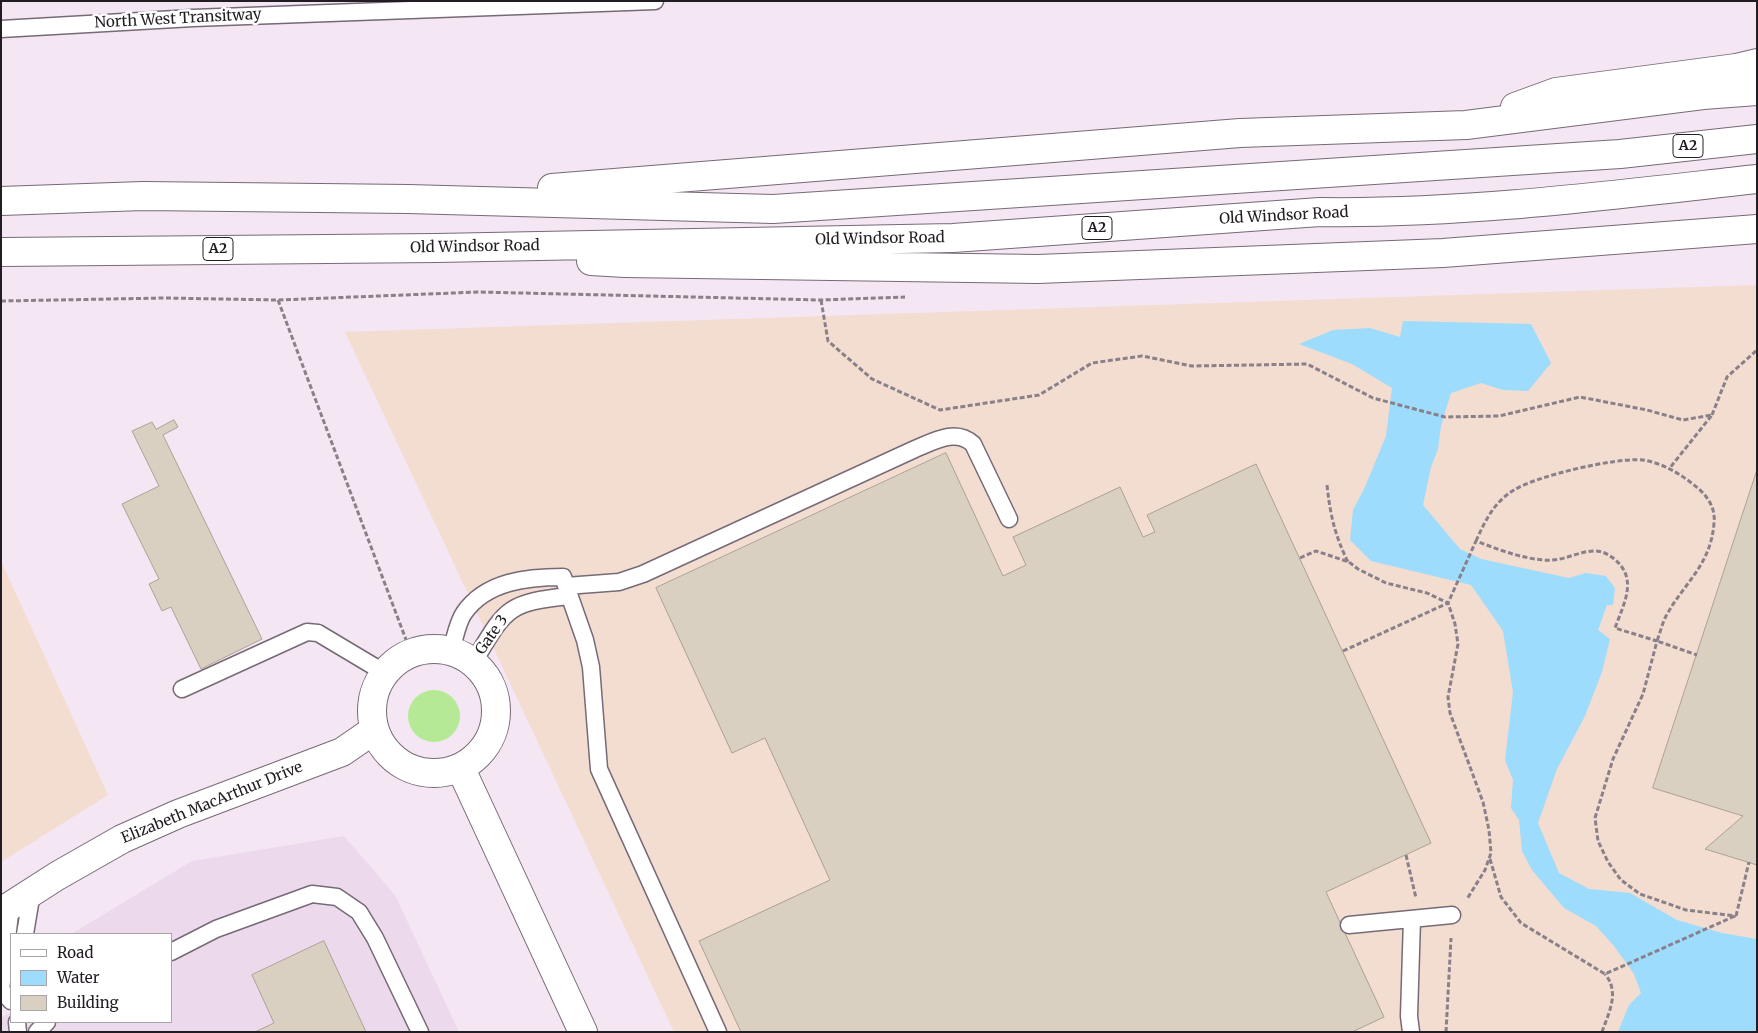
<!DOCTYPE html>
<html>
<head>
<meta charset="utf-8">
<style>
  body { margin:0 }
  #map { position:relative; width:1758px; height:1033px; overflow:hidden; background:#f4e6f3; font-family:Merriweather,serif }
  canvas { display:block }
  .frame { position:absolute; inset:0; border:2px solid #221d22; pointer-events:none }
  .legend { position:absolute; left:10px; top:933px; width:162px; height:90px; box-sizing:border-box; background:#fff; border:1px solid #a7a5a7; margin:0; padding:6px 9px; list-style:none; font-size:15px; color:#221d22 }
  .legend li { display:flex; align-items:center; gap:10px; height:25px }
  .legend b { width:25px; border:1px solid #a7a5a7 }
</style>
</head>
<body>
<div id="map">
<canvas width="1758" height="1033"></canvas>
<div class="frame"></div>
<ul class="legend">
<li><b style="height:6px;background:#fff"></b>Road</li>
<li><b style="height:14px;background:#9edcfd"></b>Water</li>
<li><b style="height:14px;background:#dad0c1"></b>Building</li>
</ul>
</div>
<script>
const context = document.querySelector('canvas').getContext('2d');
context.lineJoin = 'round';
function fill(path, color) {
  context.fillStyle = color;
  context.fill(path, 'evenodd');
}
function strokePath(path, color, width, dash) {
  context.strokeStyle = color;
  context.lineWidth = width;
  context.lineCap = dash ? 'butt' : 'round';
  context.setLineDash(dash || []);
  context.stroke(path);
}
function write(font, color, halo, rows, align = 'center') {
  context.font = font + ' Merriweather,serif';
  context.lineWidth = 5;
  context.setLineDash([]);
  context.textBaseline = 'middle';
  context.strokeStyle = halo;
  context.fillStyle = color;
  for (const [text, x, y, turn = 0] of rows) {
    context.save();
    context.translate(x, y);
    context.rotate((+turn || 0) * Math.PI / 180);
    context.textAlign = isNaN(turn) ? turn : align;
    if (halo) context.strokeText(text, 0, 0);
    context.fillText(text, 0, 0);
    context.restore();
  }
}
fill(new Path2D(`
  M1757 285V1032H674L345 332Z
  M1 561 108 795 1 862Z`), '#f3dcd0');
fill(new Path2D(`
  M344 836 395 895 459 1032H1V1018L11 1012V1022H171V934L73 933 192 861Z`), '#ecd9ec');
fill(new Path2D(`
  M408 716a26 26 0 1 1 52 0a26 26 0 1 1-52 0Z`), '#b5e995');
fill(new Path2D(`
  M1403 321 1531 324 1551 363 1528 391 1503 390 1481 383 1451 393 1441 426 1438 449 1431 467 1423 505 1460 549 1481 559 1569 578 1586 573 1606 576 1615 588 1613 605H1607L1598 630 1610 639 1602 672 1585 716 1557 769 1538 823 1559 873 1589 889 1630 893 1677 920 1722 933 1757 939V1032H1618L1629 1005 1641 993 1634 974 1614 946 1596 926 1564 908 1532 870 1522 851 1519 820 1511 808 1513 780 1505 760 1513 692 1503 631 1471 585 1371 561 1350 540 1353 510 1365 487 1386 436 1392 388 1352 364 1299 344 1333 330 1370 328 1400 337Z`), '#9edcfd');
const building = new Path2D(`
  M174 420 178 427 163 435 262 639 201 669 171 607 162 611 149 584 159 579 122 504 159 486 132 431 152 422 156 429Z
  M946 453 1003 576 1026 565 1013 537 1120 487 1143 537 1155 532 1147 515 1256 464 1431 843 1326 892 1384 1017 1352 1032H741L699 941 830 880 765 738 732 753 656 588Z
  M1757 470V865L1705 849 1743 816 1653 788Z
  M324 941 366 1032H255L274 1023 252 975Z`);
fill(building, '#dad0c1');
strokePath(building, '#aba294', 1);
const service = new Path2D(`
  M1 29 193 18 655 1
  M566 586 619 582 643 574 915 449C934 441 956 428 973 444L1009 519
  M451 650C455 639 457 623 464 613 486 581 528 577 563 577L585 640 591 667 599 769 718 1032
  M473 663C506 609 505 603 569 596
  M182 689 307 632 318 633 385 673
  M1349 925 1452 915
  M25 934 32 892
  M171 952 216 929 312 894 337 897 359 912 375 938 420 1032
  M11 1001 1 990 11 905
  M17 1022 18 1032
  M37 1032 47 1022
  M1411 1032 1409 1016 1412 919`);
const minor = new Path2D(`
  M372 711a62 62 0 1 1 124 0a62 62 0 1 1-124 0Z
  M461 769 583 1032
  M1 912 57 876 122 839 178 814 342 752 374 730`);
const trunk = new Path2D(`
  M1515 107 1556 92 1736 68 1757 63
  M552 188 1240 133 1466 125 1703 95 1757 91
  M1 201 143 196 408 199 773 209 1620 154 1757 139
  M1 252 436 248 953 238 1320 212C1467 214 1612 195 1757 179
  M591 261 625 263 1038 269 1443 253 1757 229`);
strokePath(service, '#766a76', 19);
strokePath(minor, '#766a76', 30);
strokePath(trunk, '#766a76', 30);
strokePath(new Path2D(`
  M278 300 411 653
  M821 300 828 341 872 379 940 410 1039 395 1092 363 1142 356 1192 366 1307 364 1373 398 1445 417 1499 416 1580 397 1647 410 1683 420 1712 415 1669 469
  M1 301 165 298 278 300 478 292 821 300 905 297
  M1712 415 1727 377 1757 350
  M1327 485C1330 514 1335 536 1348 562
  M1476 541C1485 521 1494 502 1514 490 1536 476 1617 457 1643 460 1662 463 1679 473 1694 485 1706 494 1716 507 1714 523 1711 565 1684 583 1666 616 1662 624 1660 633 1657 641L1697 655
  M1300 558 1316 551 1349 562 1358 569 1386 583 1427 593 1448 603 1455 624 1458 644 1448 697 1450 713 1483 802 1489 830 1491 853 1485 870 1467 899
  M1343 651 1448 603 1476 541C1497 549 1520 558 1543 560 1564 562 1577 551 1595 551 1602 551 1608 554 1613 558 1639 578 1624 603 1615 628L1657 641 1643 694 1613 759 1595 818 1598 841 1608 862 1621 880 1640 894 1686 910 1736 916
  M1406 855 1416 898
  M1490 859 1501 897 1521 923 1605 974 1735 916
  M1736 916 1749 862
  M1446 1032 1451 938
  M1602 1032C1609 1012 1620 992 1605 974`), '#898089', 3, [5, 2.5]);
strokePath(service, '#fff', 16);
strokePath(minor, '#fff', 28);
strokePath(trunk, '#fff', 28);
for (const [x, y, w] of [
  [1688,146,30],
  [1097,228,30],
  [218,249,30]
]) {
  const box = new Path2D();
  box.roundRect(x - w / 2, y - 11.5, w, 23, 4);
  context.fillStyle = '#fff';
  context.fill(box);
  strokePath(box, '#221d22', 1);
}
write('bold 14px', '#221d22', null, [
  ["A2",1688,146],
  ["A2",1097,228],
  ["A2",218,249]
]);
write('15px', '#221d22', '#fff', [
  ["North West Transitway",178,19,-3],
  ["Old Windsor Road",1284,216,-3],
  ["Old Windsor Road",880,239,-1],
  ["Old Windsor Road",475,247,-1],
  ["Gate 3",492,635,-55],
  ["Elizabeth MacArthur Drive",212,803,-22]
]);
</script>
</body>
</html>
